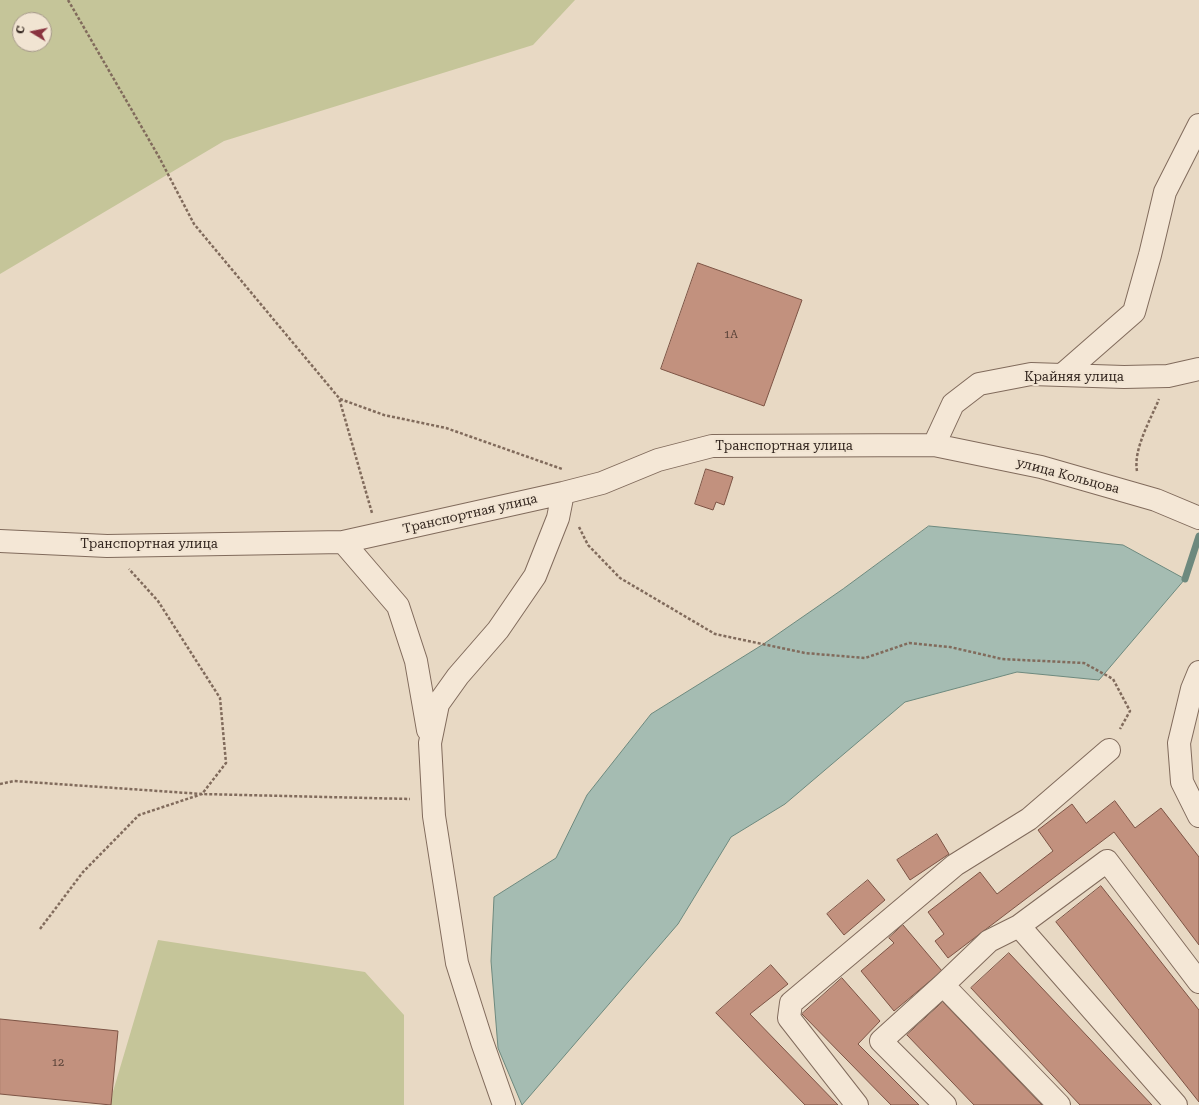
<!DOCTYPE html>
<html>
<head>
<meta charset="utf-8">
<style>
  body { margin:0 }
  #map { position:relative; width:1199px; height:1105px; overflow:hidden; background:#e8d9c4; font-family:"Roboto Serif",serif }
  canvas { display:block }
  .north { position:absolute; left:12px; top:12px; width:40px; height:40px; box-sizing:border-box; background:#f1e4d2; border:1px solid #a5988a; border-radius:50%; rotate:280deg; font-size:11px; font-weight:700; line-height:16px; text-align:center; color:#33261f }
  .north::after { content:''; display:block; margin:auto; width:14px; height:18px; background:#89333f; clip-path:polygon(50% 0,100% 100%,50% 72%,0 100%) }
</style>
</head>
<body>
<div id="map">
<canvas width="1199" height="1105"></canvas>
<div class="north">С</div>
</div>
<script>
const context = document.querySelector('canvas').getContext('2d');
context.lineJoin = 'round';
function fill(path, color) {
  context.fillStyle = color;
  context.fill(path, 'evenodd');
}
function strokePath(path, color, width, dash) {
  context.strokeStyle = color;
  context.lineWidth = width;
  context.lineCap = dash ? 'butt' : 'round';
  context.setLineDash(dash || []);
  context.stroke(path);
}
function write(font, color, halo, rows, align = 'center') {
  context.font = font + ' "Roboto Serif",serif';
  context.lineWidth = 4;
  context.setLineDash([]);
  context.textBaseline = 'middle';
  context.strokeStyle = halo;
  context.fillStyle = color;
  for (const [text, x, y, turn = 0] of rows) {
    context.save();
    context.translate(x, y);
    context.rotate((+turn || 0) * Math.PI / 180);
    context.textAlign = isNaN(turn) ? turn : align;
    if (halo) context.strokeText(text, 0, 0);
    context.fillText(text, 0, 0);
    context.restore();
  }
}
fill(new Path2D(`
  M0 0H575L533 45 224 141 0 274ZM20 20H44V44H20Z
  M158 940 365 972 404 1015V1105H109Z`), '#c5c599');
const water = new Path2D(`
  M929 526 1123 545 1185 579 1099 680 1017 672 905 702 785 804 731 837 678 924 522 1105 498 1048 491 961 494 897 556 858 587 795 651 714 762 645 843 589Z`);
fill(water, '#a5bcb2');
strokePath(water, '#6d897e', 1);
strokePath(new Path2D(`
  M1185 579 1199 536`), '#6d897e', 7);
const building = new Path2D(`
  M698 263 802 300 764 406 661 369Z
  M706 469 733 477 724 505 716 502 713 510 695 504Z
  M1115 801 1135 828 1161 808 1199 857V945L1114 832 948 958 935 941 944 934 928 912 980 872 997 894 1053 851 1038 830 1072 804 1086 823Z
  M937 834 949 854 910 880 897 860Z
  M868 880 885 900 844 935 827 914Z
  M1101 886 1199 1010V1102L1056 922Z
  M903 925 942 971 894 1011 861 971 894 943 889 938Z
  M1009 953 1152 1105H1080L971 988Z
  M771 965 788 984 750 1014 838 1105H805L716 1013Z
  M842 978 880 1021 858 1044 919 1105H891L802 1014Z
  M943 1002 1042 1105H974L907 1035Z
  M0 1019 118 1031 111 1105 0 1094Z`);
fill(building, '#c2917e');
strokePath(building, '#7d5445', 1);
const minor = new Path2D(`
  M1062 375 1134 312 1150 255 1165 192 1199 125
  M934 445 953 404 979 384 1031 374 1124 377 1168 376 1199 369
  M0 541 107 546 343 542 563 493 602 483 658 460 712 446 934 445 1041 467 1156 500 1199 518
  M343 542 398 606 416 661 428 730
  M1199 672 1192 689 1179 743 1182 782 1199 816
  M1019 926 1176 1105
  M943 985 1059 1105
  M504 1105 482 1042 457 963 434 816 430 743 438 704 458 676 498 630 535 576 558 518 563 493
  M857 1105 789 1018 791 1003 955 865 1029 819 1109 750
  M945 1105 881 1041 943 985 989 941 1019 926 1107 861 1199 982`);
strokePath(minor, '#816b5c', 24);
strokePath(new Path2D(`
  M68 0 159 157 194 224 339 398 372 513
  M340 399 384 415 446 428 562 469
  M1137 471C1133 449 1151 419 1159 399
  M579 527 588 545 620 578 715 634 805 653 865 658 909 643 950 647 1002 659 1084 663 1113 679 1130 711 1120 729
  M0 784 14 781 202 794 410 799
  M40 929 83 872 139 815 202 794 226 763 220 698 158 601 129 569`), '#816b5c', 2.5, [3, 2]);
strokePath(minor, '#f4e7d6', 22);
write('11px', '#574137', null, [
  ["1А",731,335],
  ["12",58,1063]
]);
write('13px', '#33261f', '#f1e4d2', [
  ["Крайняя улица",1074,377],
  ["Транспортная улица",784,446],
  ["улица Кольцова",1068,476,15],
  ["Транспортная улица",470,514,-13],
  ["Транспортная улица",149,544]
]);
</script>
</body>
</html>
